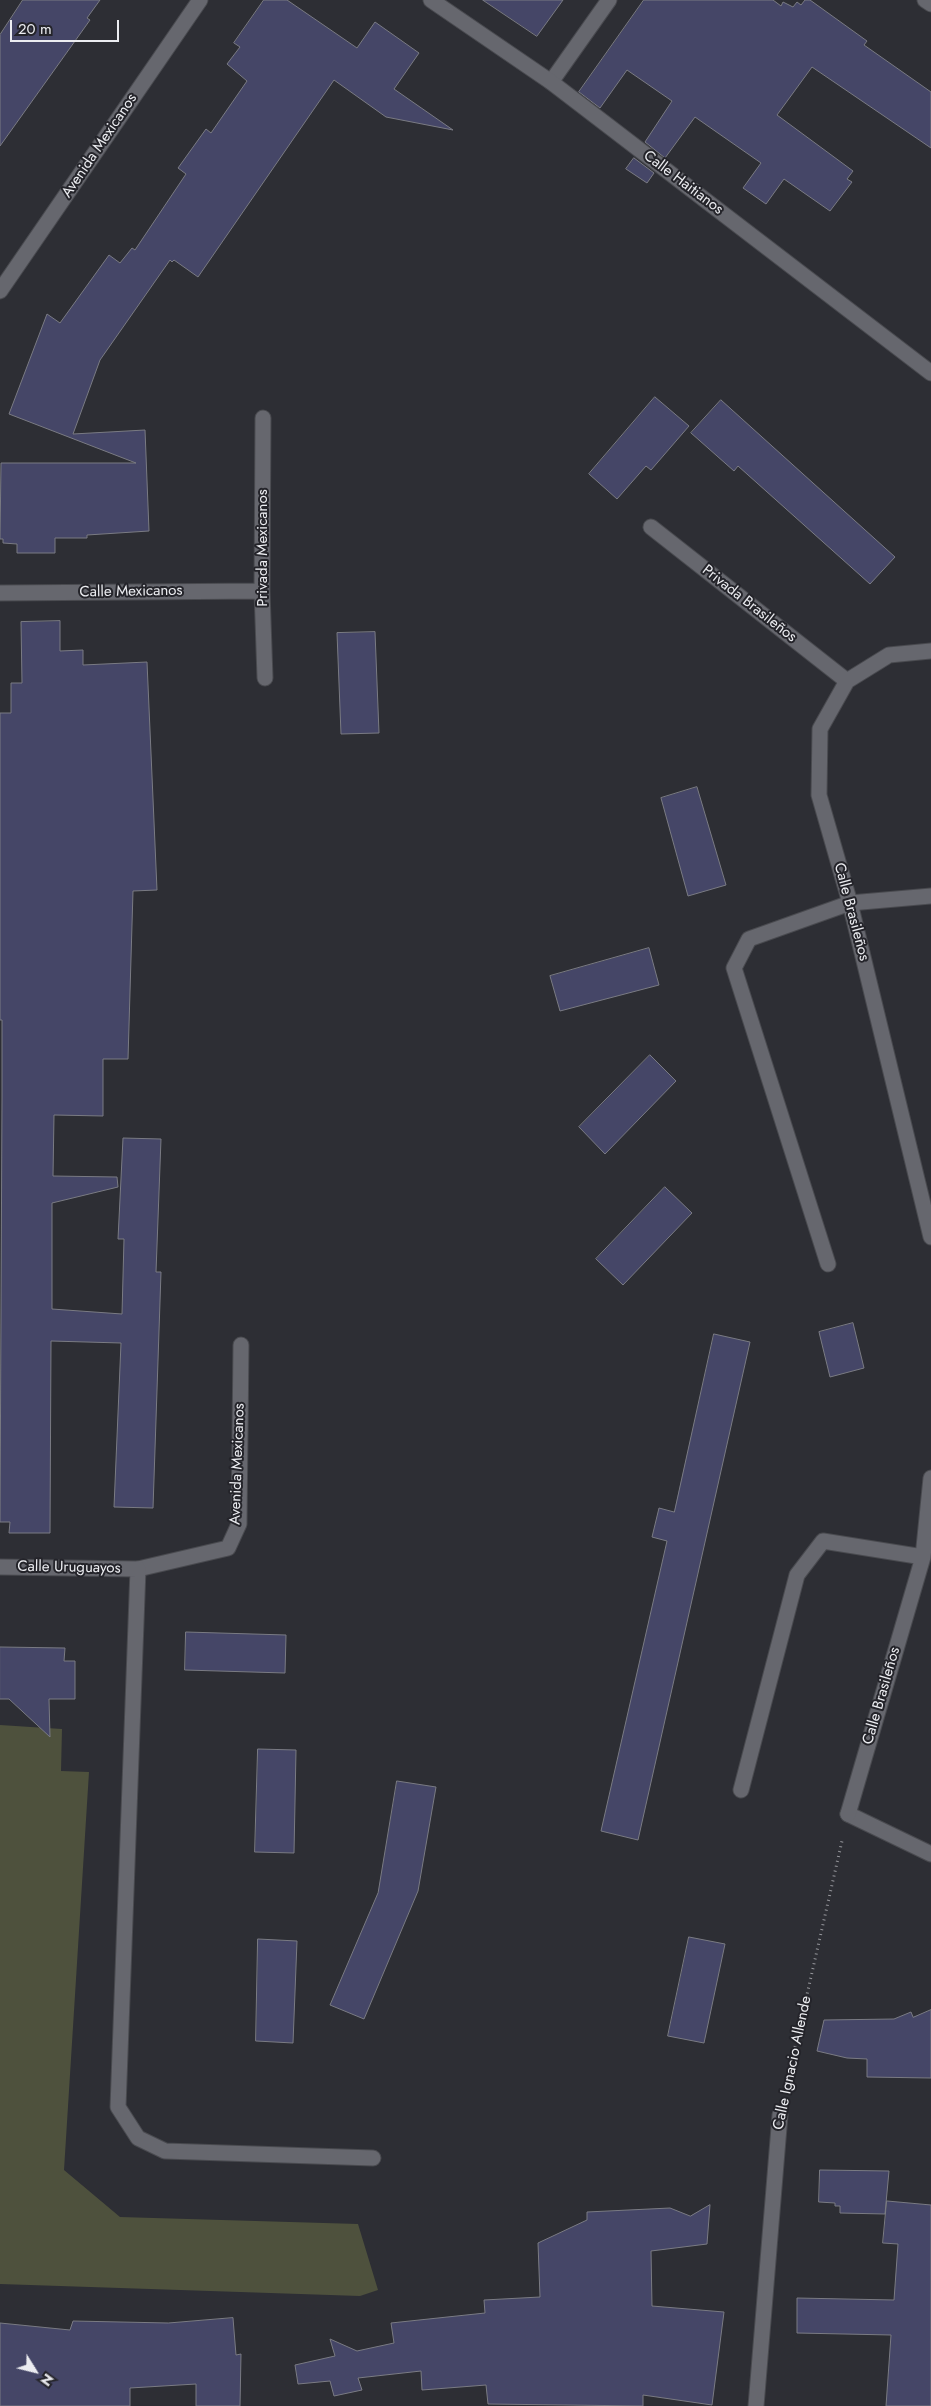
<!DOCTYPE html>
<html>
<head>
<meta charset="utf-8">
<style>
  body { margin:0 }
  #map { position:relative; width:931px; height:2406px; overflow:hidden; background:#2d2e34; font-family:Jost,sans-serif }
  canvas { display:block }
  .north { position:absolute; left:10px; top:2346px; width:50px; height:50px; -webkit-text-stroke:4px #24242a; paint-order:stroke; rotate:126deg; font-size:14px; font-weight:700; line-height:20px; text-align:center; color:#ecedf1 }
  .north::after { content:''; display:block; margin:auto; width:18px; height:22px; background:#ecedf1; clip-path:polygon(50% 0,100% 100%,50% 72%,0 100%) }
  .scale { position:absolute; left:10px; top:20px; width:109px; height:22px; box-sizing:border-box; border:2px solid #ecedf1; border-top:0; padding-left:6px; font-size:15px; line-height:18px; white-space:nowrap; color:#ecedf1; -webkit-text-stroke:4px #24242a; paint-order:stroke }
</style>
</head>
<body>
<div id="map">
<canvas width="931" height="2406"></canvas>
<div class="north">N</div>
<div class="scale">20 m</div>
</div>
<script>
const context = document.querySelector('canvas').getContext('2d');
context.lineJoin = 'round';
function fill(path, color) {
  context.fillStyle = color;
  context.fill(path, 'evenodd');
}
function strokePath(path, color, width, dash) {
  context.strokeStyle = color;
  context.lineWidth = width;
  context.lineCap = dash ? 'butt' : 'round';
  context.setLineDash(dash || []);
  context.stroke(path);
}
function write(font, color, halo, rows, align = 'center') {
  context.font = font + ' Jost,sans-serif';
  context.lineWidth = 4;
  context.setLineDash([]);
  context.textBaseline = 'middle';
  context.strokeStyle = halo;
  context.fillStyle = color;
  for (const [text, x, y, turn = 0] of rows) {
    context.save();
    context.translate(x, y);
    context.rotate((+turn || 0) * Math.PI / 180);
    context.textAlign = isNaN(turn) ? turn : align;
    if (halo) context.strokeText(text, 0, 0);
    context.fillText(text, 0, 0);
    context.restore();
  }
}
fill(new Path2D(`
  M0 1725 62 1729 61 1771 89 1772 64 2170 120 2217 358 2224 378 2290 360 2296 0 2284Z`), '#4e513d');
const building = new Path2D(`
  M23 0H100L87 18 90 20 0 146V35Z
  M264 0H287L357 48 375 22 419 53 394 89 453 130 386 117 334 80 198 277 174 260 172 262 170 260 100 360 73 434 145 430 149 531 87 535V538H55V553H17V544L3 543V539H0L1 463H136L9 414 47 314 60 323 109 255 120 263 132 248 135 250 186 174 178 168 206 129 211 133 247 81 227 64 240 47 234 43Z
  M483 0H563L537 36Z
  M644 0H773L781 6 783 2 793 7 797 2 801 5 805 0H810L867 41 864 45 931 92V148L812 67 777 115 853 171 847 179 852 182 830 211 784 179 766 204 743 188 761 163 695 117 665 158 645 142 672 101 627 70 600 108 579 92Z
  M634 158 654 173 647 183 626 169Z
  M655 397 689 426 651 470 646 466 617 499 589 474Z
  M721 400 895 557 870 584 738 466 734 471 691 433Z
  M60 621V651L83 650V665L147 662 157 890 133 891 128 1059H103V1116L54 1115 53 1176 117 1177 118 1187 52 1203V1309L122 1314 124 1239H118L123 1138 161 1139 156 1272H161L153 1508 114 1507 121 1343 51 1341 50 1533H9L10 1522H0L2 1096V1020H0V713H11V683H22L21 622Z
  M375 632 379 733 341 734 337 633Z
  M697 787 726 885 688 896 661 798Z
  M649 948 659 985 560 1011 550 976Z
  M650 1055 676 1081 605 1154 579 1127Z
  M665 1187 692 1213 623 1285 596 1259Z
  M853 1323 864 1368 830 1377 819 1332Z
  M714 1334 750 1342 638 1840 601 1831 667 1541 652 1537 659 1508 674 1512Z
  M186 1632 286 1635 285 1673 185 1670Z
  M0 1647 65 1648 64 1661H75V1699H49L50 1737 9 1699H0Z
  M258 1749 296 1750 294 1853 255 1852Z
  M397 1781 436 1787 418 1891 364 2019 330 2005 378 1893Z
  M689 1937 725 1944 704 2043 668 2036Z
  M258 1939 297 1941 293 2043 256 2041Z
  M931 2010V2078L867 2077V2059L847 2058 817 2051 824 2020 894 2019 911 2012 913 2017Z
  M820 2170 889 2171 885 2214 840 2213V2206H835V2203L819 2202Z
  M887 2201 931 2205V2406H886L891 2335 797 2333V2298L894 2300 898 2244 883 2243Z
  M710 2205 707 2244 651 2251 652 2306 724 2312 712 2405 643 2395V2406L488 2404 486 2385 422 2390 421 2371 358 2378 362 2390 334 2396 330 2381 298 2384 295 2365 335 2356 330 2339 357 2351 394 2343 391 2323 485 2313 484 2300 540 2297 538 2243 587 2220V2212L670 2208 690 2216Z
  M233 2318 236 2355 241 2354 240 2406H196V2384L130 2388V2406H0V2323L70 2330 73 2321 168 2323Z`);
fill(building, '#454667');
strokePath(building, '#7a7b83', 1);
const service = new Path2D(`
  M138 1569 228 1548 239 1524 241 1345
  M848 1814 931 1854`);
const minor = new Path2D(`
  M925 0 931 4
  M551 82 609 0
  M0 291 200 0
  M263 418 262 591 265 678
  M651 527 847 681
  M0 593 262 591
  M931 651 889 655 847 681 820 729 819 795 850 903 931 1237
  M828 1264 734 968 749 939 850 903 931 896
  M0 1567 138 1569 118 2107 138 2138 165 2151 373 2158
  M741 1790 797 1575 823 1541 923 1557
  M848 1814 923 1557 931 1478
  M756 2406 780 2115`);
const tertiary = new Path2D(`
  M431 0 551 82 931 373`);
strokePath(service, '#494a4f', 17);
strokePath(minor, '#494a4f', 17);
strokePath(tertiary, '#494a4f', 17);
strokePath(new Path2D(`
  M785 2091 842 1841`), '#95969b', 3, [1, 4]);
strokePath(service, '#66676e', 15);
strokePath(minor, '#66676e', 15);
strokePath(tertiary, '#66676e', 15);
write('15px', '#ecedf1', '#24242a', [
  ["Avenida Mexicanos",100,146,-56],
  ["Calle Haitianos",683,183,37],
  ["Privada Mexicanos",263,548,-90],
  ["Calle Mexicanos",131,592,-1],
  ["Privada Brasileños",749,604,38],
  ["Calle Brasileños",851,912,75],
  ["Avenida Mexicanos",238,1464,-88],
  ["Calle Uruguayos",69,1568,1],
  ["Calle Brasileños",882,1696,-74],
  ["Calle Ignacio Allende",793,2063,-78]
]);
</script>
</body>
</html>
